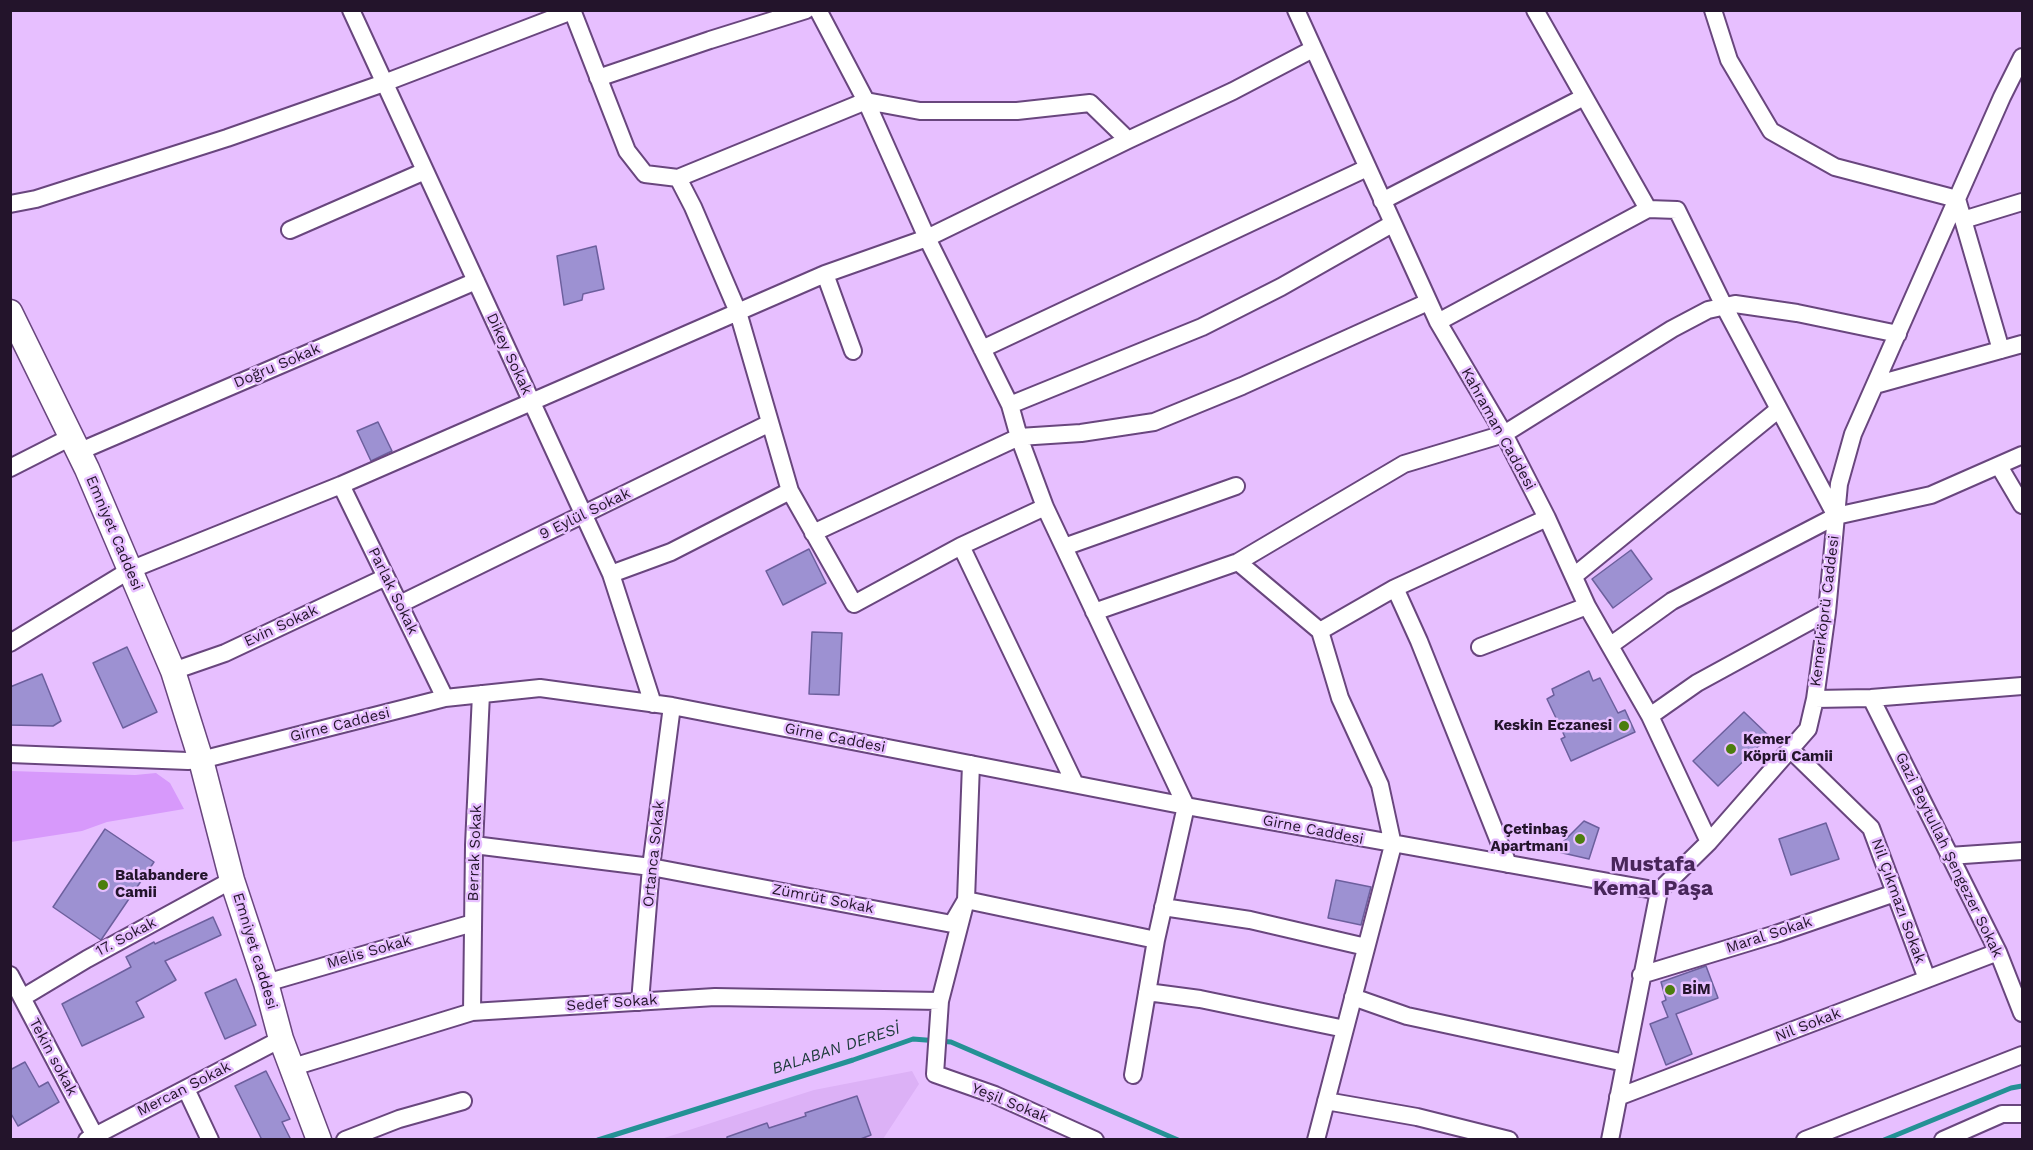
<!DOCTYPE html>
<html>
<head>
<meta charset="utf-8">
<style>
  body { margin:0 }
  #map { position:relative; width:2033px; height:1150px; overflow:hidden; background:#e7bfff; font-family:"Work Sans",sans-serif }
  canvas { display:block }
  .frame { position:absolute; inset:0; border:12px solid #23142b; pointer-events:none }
</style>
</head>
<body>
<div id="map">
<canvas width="2033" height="1150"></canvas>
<div class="frame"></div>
</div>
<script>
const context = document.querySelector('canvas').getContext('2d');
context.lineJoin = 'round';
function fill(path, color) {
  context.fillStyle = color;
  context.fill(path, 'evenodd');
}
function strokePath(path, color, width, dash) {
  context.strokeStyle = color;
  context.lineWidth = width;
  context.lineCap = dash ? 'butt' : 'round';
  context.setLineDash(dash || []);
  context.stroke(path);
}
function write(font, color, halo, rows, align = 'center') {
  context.font = font + ' "Work Sans",sans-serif';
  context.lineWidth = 5;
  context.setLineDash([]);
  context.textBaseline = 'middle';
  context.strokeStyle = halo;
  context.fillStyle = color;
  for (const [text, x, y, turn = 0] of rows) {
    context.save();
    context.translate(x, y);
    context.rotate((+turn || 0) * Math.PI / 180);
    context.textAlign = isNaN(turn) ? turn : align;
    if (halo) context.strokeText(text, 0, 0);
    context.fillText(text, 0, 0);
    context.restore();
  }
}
fill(new Path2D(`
  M912 1071 919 1084 883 1139 658 1140 814 1090Z`), '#dcb1f6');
fill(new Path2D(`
  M11 771 135 775 156 773 170 783 184 809 107 822 82 831 11 842Z`), '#d799fb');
strokePath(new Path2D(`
  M598 1140 853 1060 913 1039 951 1042 1178 1140
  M1884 1140 2011 1088 2022 1086`), '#249195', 5);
const building = new Path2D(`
  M596 246 604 289 583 294 582 300 564 305 557 256Z
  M378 422 392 451 371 461 357 431Z
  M809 549 826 583 783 605 766 571Z
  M1631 550 1652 579 1613 608 1592 579Z
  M812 632 842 633 839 695 809 694Z
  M127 647 157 712 123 728 93 663Z
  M1589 671 1593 681 1600 678 1618 713 1625 710 1635 732 1571 761 1561 739 1565 737 1547 699 1554 695 1552 689Z
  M42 674 61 721 53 726 10 725V687Z
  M1744 712 1769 736 1718 786 1693 761Z
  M1584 821 1599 828 1589 859 1554 851Z
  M1826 823 1839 859 1791 875 1779 839Z
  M105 829 154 862 101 940 53 907Z
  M1336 880 1371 887 1361 925 1328 918Z
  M213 917 221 935 165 961 176 980 136 1002 144 1017 82 1046 62 1004 131 967 126 957 154 942 155 944Z
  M1706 966 1718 998 1676 1014 1692 1054 1666 1065 1650 1024 1668 1017 1662 1002 1666 1000 1661 982Z
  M236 979 256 1025 225 1039 205 993Z
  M25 1062 39 1087 48 1082 59 1102 18 1126 10 1112V1070Z
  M266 1071 290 1119 282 1122 291 1140H262L235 1086Z
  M857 1096 871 1135 858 1140H727V1137L767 1123 769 1128 806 1116 805 1113Z`);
fill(building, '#9d91d2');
strokePath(building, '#6c5f9d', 1.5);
const street = new Path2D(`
  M351 10 611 574 653 704
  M572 10 627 151 645 174 678 178 693 207 738 312 790 491 854 604 961 546 1045 507
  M818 10 866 101 927 238 1010 405 1019 437 1045 507 1186 806 1156 940 1133 1075
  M1296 10 1438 322 1504 434 1547 518 1587 606 1650 716 1709 842
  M1535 10 1648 209 1677 210 1724 306 1836 516
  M1713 10 1729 60 1771 131 1835 167 1957 199 2001 350
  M598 78 710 40 806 10
  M678 178 866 101 920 111H1017L1090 103 1128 140
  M1382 201 1584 97
  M10 204 36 199 227 138 384 83 572 11
  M1963 220 2022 202
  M290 230 425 171
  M825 274 853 351
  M1438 322 1648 209
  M982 349 1367 168
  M1875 385 2022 344
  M1010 405 1202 327 1281 287 1392 224
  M78 452 476 281
  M1999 466 2022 505
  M10 468 71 437
  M341 485 445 698
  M813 533 1019 437 1081 433 1154 422 1242 386 1428 302
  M961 546 1075 784
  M1064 547 1236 486
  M1238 562 1320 631 1340 698 1380 785 1393 845 1316 1140
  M611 574 671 552 790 491
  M1574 576 1779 409
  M1395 588 1419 641 1508 864
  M400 604 770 423
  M1094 612 1238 562 1404 464 1504 434 1672 329 1708 310 1735 304 1797 313 1898 334
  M1320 631 1395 588 1547 518
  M10 643 130 570 341 485 825 274 927 238 1128 140 1233 91 1313 49
  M1611 645 1672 601 1836 516 1931 495 2022 455
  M1480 647 1587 606
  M173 671 225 653 386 577
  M1871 698 1998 952 2022 1013
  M1815 699 1871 698 2022 686
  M1650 716 1697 683 1827 612
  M1790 749 1871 828 1927 979
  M10 754 188 761 201 760 445 698 540 688 672 706 1186 806 1659 891
  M971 764 966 900 940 1001 935 1074 995 1095 1095 1140
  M474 845 651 867 952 924 966 900 1156 940
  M1949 856 2022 851
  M1163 907 1250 920 1366 947
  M10 975 97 1140
  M1641 975 1776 934 1895 893
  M266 983 473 923
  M1147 992 1200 999 1345 1029
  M1353 997 1407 1016 1625 1063
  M22 998 87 959 232 880
  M640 1002 651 867 672 706
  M472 1012 474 845 481 694
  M293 1067 472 1012 715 997 940 1001
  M186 1089 210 1140
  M1618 1097 1998 952
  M1326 1101 1417 1117 1509 1140
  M87 1140 281 1039
  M345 1140 399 1119 463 1101
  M1610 1140 1659 891 1709 842 1808 729 1815 699 1827 612 1839 484 1853 434 2002 97 2022 57
  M1805 1140 2022 1055
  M1943 1140 2002 1114H2022`);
const secondary = new Path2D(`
  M10 312 87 469 173 671 201 760 232 880 266 983 281 1039 319 1140`);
strokePath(street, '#69467e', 20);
strokePath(secondary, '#69467e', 27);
strokePath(street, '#fff', 16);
strokePath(secondary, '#fff', 24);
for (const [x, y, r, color] of [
  [1624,726,6,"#4c7e0e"],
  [1731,749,6,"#4c7e0e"],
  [1580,839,6,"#4c7e0e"],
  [103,885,6,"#4c7e0e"],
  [1670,990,6,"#4c7e0e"]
]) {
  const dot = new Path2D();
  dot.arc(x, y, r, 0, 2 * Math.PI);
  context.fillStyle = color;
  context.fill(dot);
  strokePath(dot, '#e7bfff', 2);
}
write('15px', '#23142b', '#e7bfff', [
  ["Dikey Sokak",509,354,65],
  ["Doğru Sokak",277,366,-23],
  ["Kahraman Caddesi",1498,429,61],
  ["9 Eylül Sokak",585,514,-26],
  ["Emniyet Caddesi",114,533,67],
  ["Parlak Sokak",393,591,64],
  ["Kemerköprü Caddesi",1825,611,-83],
  ["Evin Sokak",281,626,-25],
  ["Girne Caddesi",340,725,-14],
  ["Girne Caddesi",835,738,11],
  ["Girne Caddesi",1313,830,11],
  ["Berrak Sokak",475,853,-88],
  ["Ortanca Sokak",654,854,-84],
  ["Gazi Beytullah Şengezer Sokak",1949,855,64],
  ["Zümrüt Sokak",823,899,11],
  ["Nil Çıkmazı Sokak",1898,901,70],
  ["Maral Sokak",1769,935,-18],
  ["17. Sokak",126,937,-28],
  ["Emniyet caddesi",255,951,73],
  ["Melis Sokak",369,952,-16],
  ["Sedef Sokak",612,1003,-4],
  ["Nil Sokak",1808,1025,-21],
  ["Tekin sokak",53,1057,62],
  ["Mercan Sokak",184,1089,-27],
  ["Yeşil Sokak",1010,1103,22]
]);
write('bold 15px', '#23142b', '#e7bfff', [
  ["Keskin Eczanesi",1612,726,"right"],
  ["Kemer",1743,740],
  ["Köprü Camii",1743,757],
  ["Çetinbaş",1568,830,"right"],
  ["Apartmanı",1568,847,"right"],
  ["Balabandere",115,876],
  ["Camii",115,893],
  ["BİM",1682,990]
], 'left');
write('italic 16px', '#1a3938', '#e7bfff', [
  ["BALABAN DERESİ",836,1049,-18]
]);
write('bold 21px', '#48265a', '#e7bfff', [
  ["Mustafa",1653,865],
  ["Kemal Paşa",1653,889]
]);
</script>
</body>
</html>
